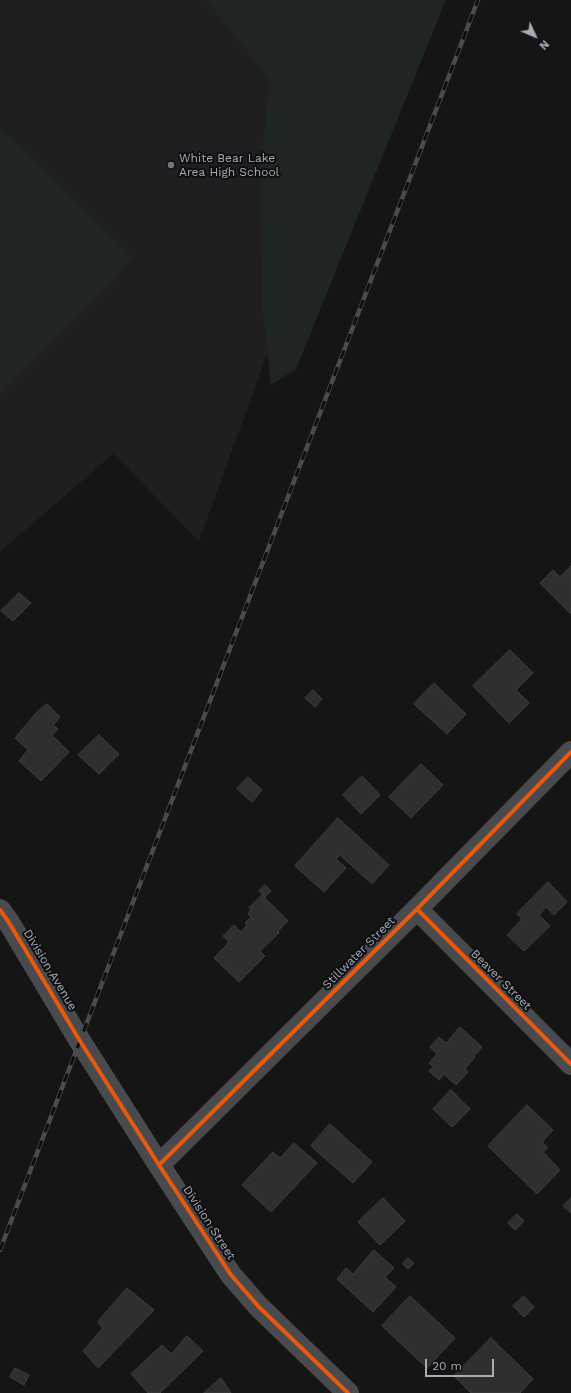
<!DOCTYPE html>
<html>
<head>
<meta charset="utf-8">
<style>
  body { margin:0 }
  #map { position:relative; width:571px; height:1393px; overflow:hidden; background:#151515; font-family:"Work Sans",sans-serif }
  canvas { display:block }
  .north { position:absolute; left:515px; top:16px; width:40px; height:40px; -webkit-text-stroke:3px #0f0f11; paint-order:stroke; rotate:134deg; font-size:11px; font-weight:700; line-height:16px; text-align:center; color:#a7abb5 }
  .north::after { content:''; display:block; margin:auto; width:14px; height:18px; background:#a7abb5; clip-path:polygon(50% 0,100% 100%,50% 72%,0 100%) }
  .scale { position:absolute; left:425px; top:1359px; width:69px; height:18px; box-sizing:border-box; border:2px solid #a7abb5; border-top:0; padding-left:5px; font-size:12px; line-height:14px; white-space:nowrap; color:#a7abb5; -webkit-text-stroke:3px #0f0f11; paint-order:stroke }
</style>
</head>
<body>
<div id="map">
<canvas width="571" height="1393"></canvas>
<div class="north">N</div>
<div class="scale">20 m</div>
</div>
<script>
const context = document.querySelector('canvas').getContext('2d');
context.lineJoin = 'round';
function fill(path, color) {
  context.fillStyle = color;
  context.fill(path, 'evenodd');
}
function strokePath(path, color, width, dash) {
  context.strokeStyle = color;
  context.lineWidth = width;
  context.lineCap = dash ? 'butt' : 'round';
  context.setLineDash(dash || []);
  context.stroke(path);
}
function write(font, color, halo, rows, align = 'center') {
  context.font = font + ' "Work Sans",sans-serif';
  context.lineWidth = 4;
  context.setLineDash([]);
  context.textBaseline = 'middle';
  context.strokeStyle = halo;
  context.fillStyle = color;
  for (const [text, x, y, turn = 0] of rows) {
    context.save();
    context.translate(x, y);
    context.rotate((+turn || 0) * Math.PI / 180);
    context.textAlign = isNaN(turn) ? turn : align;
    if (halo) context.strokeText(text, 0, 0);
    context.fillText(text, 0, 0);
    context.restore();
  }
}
fill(new Path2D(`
  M0 0H410L276 330 199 541 113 454 0 552Z`), '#1f1f21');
fill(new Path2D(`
  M207 0H446L296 369 271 385 261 296 260 178 269 79Z
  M0 128 134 258 0 396Z`), '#1f2520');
const building = new Path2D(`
  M571 566V614L540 583 553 570 560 577Z
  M19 593 31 603 13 621 1 611Z
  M510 650 533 673 516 690 529 703 509 723 473 686Z
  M434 683 466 714 447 734 414 704Z
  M313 690 322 699 315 707 305 698Z
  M47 704 60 717 53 725 58 729 52 735 69 752 41 781 19 761 28 750 15 738 36 713Z
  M99 735 119 754 99 774 78 755Z
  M421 764 443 785 411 818 389 797Z
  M362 776 380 795 361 814 343 795Z
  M248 777 262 790 252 802 237 789Z
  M338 818 389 865 372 884 340 855 336 859 346 868 324 892 295 866Z
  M548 882 567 902 554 915 546 907 539 915 550 926 524 951 507 935 522 919 517 914Z
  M265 885 271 891 265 897 259 891Z
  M262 895 288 921 278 931 279 933 260 951 265 956 239 982 214 958 229 942 223 936 234 925 241 932 247 925 245 923 251 917 248 914 251 910 249 908Z
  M460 1027 482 1047 474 1056 475 1057 465 1069 468 1072 456 1085 444 1074 439 1080 429 1071 433 1067 429 1063 437 1054 430 1047 439 1037 446 1043Z
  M451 1090 470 1109 452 1127 433 1109Z
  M527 1105 553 1130 542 1142 548 1148 543 1152 560 1170 537 1194 488 1146Z
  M330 1124 372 1162 353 1183 311 1146Z
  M294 1143 317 1163 271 1212 242 1185 273 1152 280 1158Z
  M383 1198 405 1221 380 1245 358 1222Z
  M571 1198V1213L563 1206Z
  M517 1214 524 1221 515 1230 508 1223Z
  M374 1250 394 1268 385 1277 396 1287 373 1312 337 1279 346 1268 353 1274Z
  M408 1258 414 1263 408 1269 403 1264Z
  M127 1288 154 1310 98 1368 83 1351 103 1328 98 1322Z
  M410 1296 455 1338 427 1368 382 1326Z
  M524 1296 534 1307 524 1317 513 1306Z
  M187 1336 203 1351 160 1393H148L131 1374 162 1345 171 1354Z
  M491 1338 533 1379 520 1393H471L454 1376Z
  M15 1368 29 1375 24 1385 10 1377Z
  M221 1378 231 1393H204Z`);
fill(building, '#2f2f30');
strokePath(building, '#3e3e41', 1);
strokePath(new Path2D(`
  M417 909 571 1064
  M0 910 8 921 80 1041 159 1165 231 1275 259 1307 348 1393
  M159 1165 417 909 571 752`), '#494a4e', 22);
const rail = new Path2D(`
  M0 1250 478 0`);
strokePath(rail, '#4a4b4e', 4.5);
strokePath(rail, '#0f0f11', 3, [9]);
strokePath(new Path2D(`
  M417 909 571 1064
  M0 910 8 921 80 1041 159 1165 231 1275 259 1307 348 1393
  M159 1165 417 909 571 752`), '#e8590c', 4);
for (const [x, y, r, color] of [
  [171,165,4,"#74767d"]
]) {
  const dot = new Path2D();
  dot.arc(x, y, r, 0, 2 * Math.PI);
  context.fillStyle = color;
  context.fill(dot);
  strokePath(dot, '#0f0f11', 1.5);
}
write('12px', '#a7abb5', '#0f0f11', [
  ["White Bear Lake",179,158],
  ["Area High School",179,172]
], 'left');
write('12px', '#a7abb5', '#0f0f11', [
  ["Stillwater Street",359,953,-45],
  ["Division Avenue",50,970,59],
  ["Beaver Street",501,980,45],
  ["Division Street",209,1223,57]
]);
</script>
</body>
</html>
